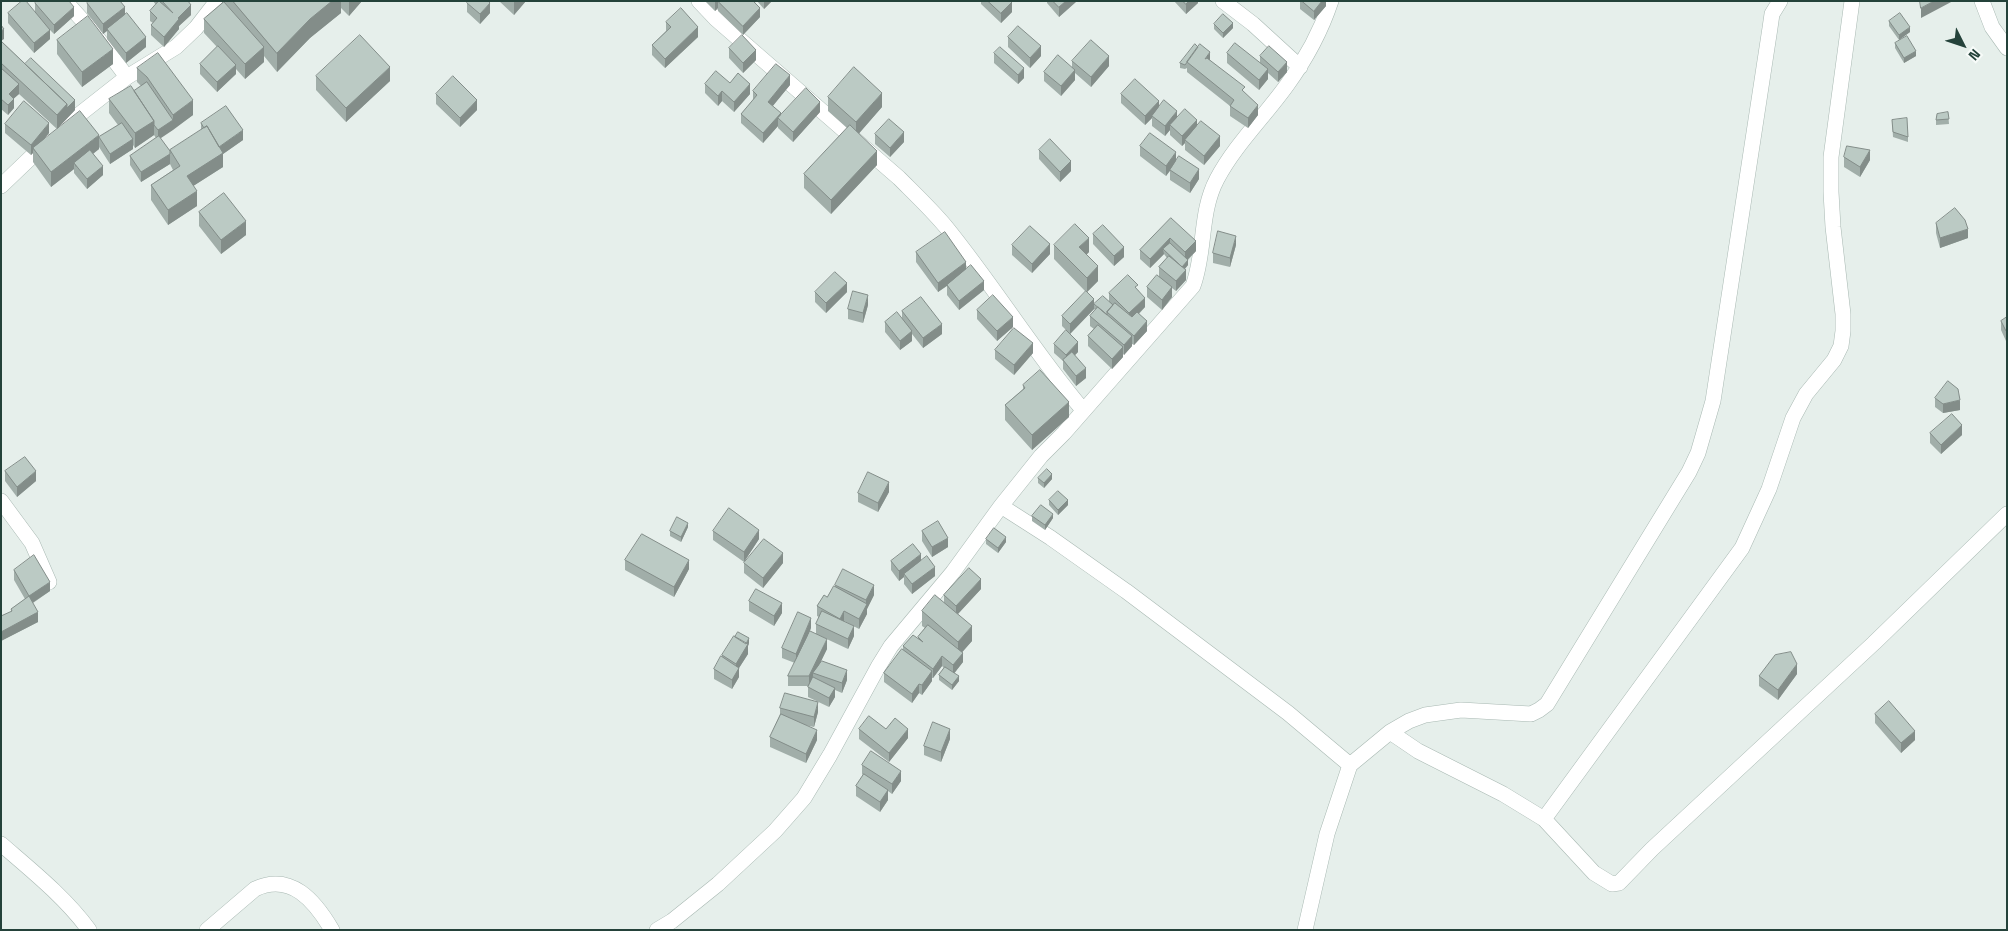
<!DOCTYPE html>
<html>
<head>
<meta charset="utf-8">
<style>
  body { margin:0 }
  #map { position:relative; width:2008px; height:931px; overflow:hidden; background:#e6efeb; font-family:"Space Grotesk",sans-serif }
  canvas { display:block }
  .frame { position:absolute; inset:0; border:2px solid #24423a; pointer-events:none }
  .north { position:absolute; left:1938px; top:20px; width:50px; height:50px; -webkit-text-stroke:4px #f7fbf9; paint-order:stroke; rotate:131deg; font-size:14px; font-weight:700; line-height:20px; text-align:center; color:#24423a }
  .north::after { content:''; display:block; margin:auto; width:18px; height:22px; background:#24423a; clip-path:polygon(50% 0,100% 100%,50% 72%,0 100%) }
</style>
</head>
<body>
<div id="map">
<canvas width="2008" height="931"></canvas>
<div class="frame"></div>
<div class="north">N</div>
</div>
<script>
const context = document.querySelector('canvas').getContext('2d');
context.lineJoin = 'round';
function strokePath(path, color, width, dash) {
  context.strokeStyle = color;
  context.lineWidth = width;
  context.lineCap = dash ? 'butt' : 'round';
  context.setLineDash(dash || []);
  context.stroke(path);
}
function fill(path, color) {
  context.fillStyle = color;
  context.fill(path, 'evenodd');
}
const minor = new Path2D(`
  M65 1 93 32 127 77
  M699 1 716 19 899 178C915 194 932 210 946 227 994 286 1034 352 1083 410
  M1223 1 1253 24 1300 67
  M1331 1C1321 31 1306 59 1287 85 1264 117 1235 145 1217 179 1199 213 1206 251 1193 286L1064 433 1041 456 1001 506 1051 538 1126 591 1288 713 1350 765
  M1982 1 1992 27 2007 48
  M66 125 127 77 176 47 196 28 217 1
  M1 186 47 142
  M1 501 32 543 49 582
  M1390 732 1418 751 1503 794 1544 819 1594 873 1612 884 1619 883 1652 849 1874 643 2007 514
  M1544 819 1742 548 1769 489 1793 418 1806 394 1834 360 1841 346 1843 331V314L1833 227 1831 192V157L1852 1
  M1 844C31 870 66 898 89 930
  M207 930 255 889C291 872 315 901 332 930
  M657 930 672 921 718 884 775 831 804 798 830 755 878 667 891 646 953 572 1001 506
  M1305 930 1327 834 1350 765 1390 732 1409 721 1425 715 1461 710 1531 714 1539 710 1547 704 1689 472 1698 453 1713 401 1770 28 1772 14 1780 1`);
strokePath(minor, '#a8b8b2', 16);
strokePath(minor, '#fff', 15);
fill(new Path2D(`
  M153 1H188L191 15 179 26V29L164 47 151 35V25L153 23 150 21V11L156 5Z
  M222 1H362L349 16 341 8V13L310 38 277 72 264 56V62L245 79 236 69V74L217 92 200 74V64L217 47 204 33V19L222 3Z
  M499 1H526L514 15Z
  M705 1H756L755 3 760 17 743 35 718 11V8L715 11Z
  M757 1H772L764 9Z
  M981 1H1011L1012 12 1001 23 981 4Z
  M1047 1H1077L1059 17 1047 3Z
  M1174 1H1198V3L1186 14Z
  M1300 1H1326V6L1314 20 1300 9Z
  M35 3 74 16 54 34 50 30V39L34 53 8 23V13L35 12Z
  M87 3 125 15 146 47 126 63 107 39V31L103 34 87 13Z
  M467 3 490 13 480 24 467 12Z
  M1889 21 1910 32 1899 40 1889 26Z
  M666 22 698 37 665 68 652 55V45L666 31Z
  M1214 24 1233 28 1223 38 1214 29Z
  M1008 37 1041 56 1030 68 1008 47Z
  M57 40 113 64 82 87 57 54Z
  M1 41 75 110 57 129 19 94 14 98V108L8 115 1 109Z
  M1895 43 1916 56 1904 63 1895 48Z
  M729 48 756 60 743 73 729 58Z
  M994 53 1024 78 1018 84 994 63Z
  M1227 53 1260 63V56L1287 72 1278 82 1268 73V79L1259 90 1227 63Z
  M1210 60 1245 93 1258 115 1248 128 1230 116V106L1187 72V68L1185 69 1180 68V63Z
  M1072 61 1109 66 1091 87 1075 73V80L1061 96 1044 81V72L1072 67Z
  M137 68 193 115 160 138 170 151V150L201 130V123L243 140 223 154V167L193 186 197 206 168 225 151 200V185L173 170 170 164 141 182 130 165V156L156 138 154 135 135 148 133 145V149L110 164 99 147V137L118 125 109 113V99L134 91 141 86 137 82Z
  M316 76 390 81 346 122 316 90Z
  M730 83 750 94 734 112 722 101 718 106 705 93V84Z
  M790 85 772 106 781 116 820 112 793 142 778 128V126L763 143 741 123V114L753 100V91Z
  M436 94 477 110 460 127 436 104Z
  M1121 94 1159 107 1177 118 1197 126 1220 146 1204 165 1185 150V143L1182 146 1170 135V130L1165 136 1152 126V118L1145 125 1121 103Z
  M828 97 882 107 859 133 877 165 831 214 804 188V174L847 128 828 111Z
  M1948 112 1949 124 1936 125V120Z
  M1892 120 1908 137V142L1893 137Z
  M5 124 49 133 44 139 99 149 93 154 103 175 87 189 74 173V169L51 187 33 162V153L31 155 5 133Z
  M875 134 904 142 890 157 875 144Z
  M1140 146 1176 160 1199 179 1190 193 1170 180V171L1166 176 1140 156Z
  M1039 150 1071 171 1060 182 1039 159Z
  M1844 157 1870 160 1860 177 1844 167Z
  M199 212 246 235 221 254 199 226Z
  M1171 218 1196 251 1188 260V265L1185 269 1186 280 1176 291 1172 288V297L1162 310 1147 297V287L1159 276V267L1167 258 1164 254 1150 268 1140 259V250Z
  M1936 223 1968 238 1940 248 1936 233Z
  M1093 234 1124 257 1114 266 1093 244Z
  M1012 245 1050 254 1032 273 1012 255Z
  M1054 245 1089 252 1086 255 1098 281 1087 292 1094 304 1109 302V293L1138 290 1145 307 1139 314 1147 331 1134 345 1132 344V346L1124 355 1123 354V357L1112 369 1088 346V336L1094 329 1090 326V316L1096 310 1094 309 1070 334 1062 326V316L1086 292 1054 259Z
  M1236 245 1230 267 1213 263V253Z
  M916 252 966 269 984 290 959 310 947 295V286L938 292 916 262Z
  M815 292H847L826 313 815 302Z
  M868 305 863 323 848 319V309Z
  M977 310 1013 327 997 341 977 319Z
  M902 311 942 334 923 348 912 334V341L900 350 885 332V322L902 318Z
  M2007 317V340L2006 341 2001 330V321Z
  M1054 344 1078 352 1075 355 1086 378 1076 386 1063 369V361L1054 353Z
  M995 350 1033 353 1014 375 995 359Z
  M1023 385 1069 417 1032 450 1005 420V405L1023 389Z
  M1935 398 1960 410 1943 413 1935 407Z
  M1930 433 1962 435 1941 454 1930 443Z
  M5 471 36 481 17 497 5 481Z
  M1038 478 1052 479 1044 488 1038 483Z
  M889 492 878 512 858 502V493Z
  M1049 500 1068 505 1058 515 1049 505Z
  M1032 516 1053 518 1045 530 1032 521Z
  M688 527 681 542 670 536V531Z
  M713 531 759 539 744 562 713 540Z
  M922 531 948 547 932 557 922 541Z
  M986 539 1006 542 998 553 986 544Z
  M625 560 689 569 674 597 625 570Z
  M921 560 935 576 912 594 904 584V577L899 581 891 570V561Z
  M744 563H783L763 588 744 573Z
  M14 570 50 591 33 603 38 622 1 641V616L11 612V609L25 599 14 580Z
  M835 585 874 595 867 609V614L859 629 844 621 854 636 848 649 816 634V624L819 617 817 616V606L827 597 835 587Z
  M981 589 958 614 972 641 962 652 963 662 954 673 959 681 952 690 939 680V675L944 668 942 666 933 678H932V681L922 695 919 693 912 703 884 682V673L903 650V646L918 638V637L925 628 922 626V611L944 602V595Z
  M749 601 782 613 774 626 749 611Z
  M811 628 808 635 827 649 818 666 847 680 842 693 835 690V697L829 707 808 697V686H788V676L795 663 782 658V648Z
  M749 643 748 646V654L739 668V677L732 689 714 679V669L722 657V655Z
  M1797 674 1778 700 1759 686V676Z
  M780 708 818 712 814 727 804 725 817 740 806 763 770 747V737L780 715Z
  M1875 714 1915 740 1901 753 1875 723Z
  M859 729H886L908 738 889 762 859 739Z
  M950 739 941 762 924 755V746Z
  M862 765 901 781 892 794 888 791V800L880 812 856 796V786L863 775 862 774Z`), '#a1aea9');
fill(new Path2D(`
  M332 1H341V13L310 38 277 72V53L310 19Z
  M349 1H362L349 16Z
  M514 1H526L514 15Z
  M715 1H718V8L715 11Z
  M764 1H772L764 9Z
  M1066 1H1077L1059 17V7Z
  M1189 1H1198V3L1186 14V4Z
  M1322 1H1326V6L1314 20V11Z
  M1934 1H1953L1921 18V8Z
  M1012 2V12L1001 23V13Z
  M490 3V13L480 24V14Z
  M191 5V15L179 26V29L164 47V37L178 18Z
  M74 7V16L54 34V25Z
  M125 7V17L103 34V24Z
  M760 8V17L743 35V26Z
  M1233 23V28L1223 38V33Z
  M698 27V37L665 68V59Z
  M1910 27V32L1899 40V35Z
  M4 29V39L1 41V31Z
  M50 30V39L34 53V43Z
  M146 37V47L126 63V53Z
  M1041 46V56L1030 68V58Z
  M264 47V62L245 79V64Z
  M113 49V64L82 87V72Z
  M756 50V60L743 73V63Z
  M1916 51V56L1904 63V58Z
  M1210 52V62L1205 59Z
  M1109 56V66L1091 87V77Z
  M1287 62V72L1278 82V72Z
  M236 65V74L217 92V82Z
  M390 67V81L346 122V108Z
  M1024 68V78L1018 84V75Z
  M1268 69V79L1259 90V80Z
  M1075 70V80L1061 96V86Z
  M790 75V85L768 112V102Z
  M19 84V94L9 103V94Z
  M750 84V94L734 112V102Z
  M722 91V101L718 106V96Z
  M882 93V107L856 137V122Z
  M14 99V108L8 115V105Z
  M75 100V110L57 129V115L67 104Z
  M193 100V115L173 130V115Z
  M477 100V110L460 127V118Z
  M1159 101V110L1152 116V118L1145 125V116Z
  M820 102V112L793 142V132Z
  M1258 105V115L1248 128V118Z
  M1177 111V120L1170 125V130L1165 136V126Z
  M781 113V120L778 118V126L763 143V133Z
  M173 120V130L158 140V130Z
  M1197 120V130L1185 140V143L1182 146V136Z
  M154 121V135L135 148V133Z
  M49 123V133L34 151 33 148V153L31 155V145Z
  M243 130V140L223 154V167L187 190V176L218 148Z
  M904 132V142L890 157V148Z
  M99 135V149L76 167 74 163V169L51 187V172Z
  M1220 136V146L1204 165V156Z
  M133 139V149L110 164V154Z
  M1870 150V160L1860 177V167Z
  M877 151V165L831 214V200Z
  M1176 152V162L1166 176V166Z
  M170 154V164L141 182V172Z
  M1071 161V171L1060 182V172Z
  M103 166V175L87 189V179Z
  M1199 169V179L1190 193V183Z
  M197 191V206L168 225V210Z
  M246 221V235L221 254V240Z
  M1968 229V238L1940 248V238Z
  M1236 236V245L1230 267V258Z
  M1089 238V252L1079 262V247Z
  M1170 238V248L1163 249 1164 254 1150 268V259Z
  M1196 241V251L1185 262V252Z
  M1050 244V254L1032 273V264Z
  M1124 247V257L1114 266V256Z
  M1188 260V265L1182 272V267Z
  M966 262V272L938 292V283Z
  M1098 266V281L1087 292V278Z
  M1186 270V280L1176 291V281Z
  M984 281V290L959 310V301Z
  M847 283V292L826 313V303Z
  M1172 287V297L1162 310V300Z
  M868 295V305L863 323V313Z
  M1145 298V307L1129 323V313Z
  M1094 299V309L1070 334V324Z
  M1013 317V327L997 341V331Z
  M1147 321V331L1134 345V336Z
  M942 324V334L923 348V338Z
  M912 331V341L900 350V341Z
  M1132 336V346L1124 355V345Z
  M1078 342V352L1066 364V355Z
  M1033 343V353L1014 375V365Z
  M1123 347V357L1112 369V359Z
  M1086 368V378L1076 386V376Z
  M1960 400V410L1943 413V404Z
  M1069 402V417L1032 450V435Z
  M1962 425V435L1941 454V445Z
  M36 471V481L17 497V487Z
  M1052 474V479L1044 488V483Z
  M889 482V492L878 512V503Z
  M1068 500V505L1058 515V510Z
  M1053 514V518L1045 530V525Z
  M688 523V527L681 542V537Z
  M759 530V539L744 562V552Z
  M1006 537V542L998 553V548Z
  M948 538V547L932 557V547Z
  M783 553V563L763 588V578Z
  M921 554V564L904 574V577L899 581V571Z
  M689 560V569L674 597V587Z
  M935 567V576L912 594V584Z
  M981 579V589L956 616V606Z
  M50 582V591L29 605V596Z
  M874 585V595L867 609V614L859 629V619L866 606V600Z
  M782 603V613L774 626V616Z
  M844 611V621L840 628V619Z
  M38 612V622L1 641V632Z
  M811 618V628L796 664V654Z
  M854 626V636L848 649V639Z
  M972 626V641L958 657V642Z
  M749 638V643L748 646V654L739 668V677L732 689V680L736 673V664Z
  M827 639V649L815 674 813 673V676L809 686V676Z
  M963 653V662L953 675V665Z
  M942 656V666L933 678V669Z
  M1797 664V674L1778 700V690Z
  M847 670V680L842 693V683Z
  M932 671V681L922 695V685Z
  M959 676V681L952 690V685Z
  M919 684V693L912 703V694Z
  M835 688V697L829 707V698Z
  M818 702V712L814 727V717Z
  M908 729V738L889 762V753Z
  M950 729V739L941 762V752Z
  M817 730V740L806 763V754Z
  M1915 731V740L1901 753V743Z
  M901 771V781L892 794V784Z
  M888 790V800L880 812V802Z`), '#838d89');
const building = new Path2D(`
  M22 1H26L50 30 34 43 8 13Z
  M37 1H69L74 7 54 25 35 3Z
  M89 1H120L125 7 103 24 87 3Z
  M159 1 173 13 162 1H188L191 5 178 18 179 19 164 37 151 25 157 18 150 11Z
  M233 1H332L310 19 277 53Z
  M468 1H488L490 3 480 14 467 3Z
  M718 1H753L760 8 743 26Z
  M988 1H1011L1012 2 1001 13Z
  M1053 1H1066L1059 7Z
  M1183 1H1189L1186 4Z
  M1302 1H1322L1314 11Z
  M1920 1H1934L1921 8Z
  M224 2 264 47 245 64 204 19Z
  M681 8 698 27 665 59 652 45 671 27 666 22Z
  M127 13 146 37 126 53 107 29Z
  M1900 13 1910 27 1899 35 1889 21Z
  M1223 14 1233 23 1223 33 1214 24Z
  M88 16 113 49 82 72 57 40Z
  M1 25 4 29 1 31Z
  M1018 26 1041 46 1030 58 1008 37Z
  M360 35 390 67 346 108 316 76Z
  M742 35 756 50 743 63 729 48Z
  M1907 36 1916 51 1904 58 1895 43Z
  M1091 40 1109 56 1091 77 1072 61Z
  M1 41 67 104 57 115 1 63Z
  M1235 43 1268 69 1259 80 1227 53Z
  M1195 44 1198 47 1185 65 1180 63Z
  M1200 44 1210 52 1205 59 1207 58 1245 87 1242 90 1258 105 1248 118 1230 106 1234 100 1187 62Z
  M218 46 236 65 217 82 200 64Z
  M1269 46 1287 62 1278 72 1260 56Z
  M1000 47 1024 68 1018 75 994 53Z
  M158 53 193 100 173 115 147 77 137 68Z
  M1058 55 1075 70 1061 86 1044 72Z
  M31 58 75 100 67 108V104L25 64Z
  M776 64 790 75 768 102 781 113 763 133 741 114 757 95 753 91Z
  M854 67 882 93 856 122 828 97Z
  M1 68 19 84 9 94 14 99 8 105 1 99Z
  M716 71 730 83 738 73 750 84 734 102 722 91 718 96 705 84Z
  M453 76 477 100 460 118 436 94Z
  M1135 79 1159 101 1145 116 1121 94Z
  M147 82 173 120 158 130 154 125V121L134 91Z
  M131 86 154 121 135 133 109 99Z
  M806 88 820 102 793 132 778 118Z
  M1164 100 1177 111 1165 126 1152 116Z
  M24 101 49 123 31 145 5 124Z
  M226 106 243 130 219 147 207 126 204 128 201 123Z
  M1185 109 1197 120 1182 136 1170 125Z
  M80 111 99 135 51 172 33 148Z
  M1948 112 1949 119 1936 120 1937 114Z
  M1907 118 1908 137 1893 132 1892 120Z
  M889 119 904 132 890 148 875 134Z
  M1201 121 1220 136 1204 156 1185 140Z
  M122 123 133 139 110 154 99 137Z
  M850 125 877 151 831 200 804 174Z
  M207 126 223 153 187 176 197 191 168 210 151 185 180 166 170 150Z
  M1150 133 1176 152 1166 166 1140 146Z
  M159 136 170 151V154L141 172 130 156Z
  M1050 139 1071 161 1060 172 1039 150Z
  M1847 146 1870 150 1860 167 1844 157Z
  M90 150 103 166 87 179 74 163Z
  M1179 156 1199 169 1190 183 1170 170Z
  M224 193 246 221 221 240 199 212Z
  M1955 208 1965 220 1968 229 1940 238 1936 223Z
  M1171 218 1196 241 1185 252 1170 238 1150 259 1140 250Z
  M1075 224 1089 238 1079 247 1098 266 1087 278 1054 245Z
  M1103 225 1124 247 1114 256 1093 234Z
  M1030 226 1050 244 1032 264 1012 245Z
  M1218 231 1236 236 1230 258 1213 253Z
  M945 232 966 262 938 283 916 252Z
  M1170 243 1188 260 1182 267 1163 249Z
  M1169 256 1186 270 1176 281 1159 267Z
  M971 265 984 281 959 301 947 285Z
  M835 272 847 283 826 303 815 292Z
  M1128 275 1138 285 1135 287 1145 298 1129 313 1109 293Z
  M1157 275 1172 287 1162 300 1147 287Z
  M853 291 868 295 863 313 848 309Z
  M1086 291 1094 299 1070 324 1062 316Z
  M993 295 1013 317 997 331 977 310Z
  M1103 296 1113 305 1107 312V315L1094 304Z
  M921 297 942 324 923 338 902 311Z
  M1115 303 1132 317 1137 312 1147 321 1134 336 1107 312Z
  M1098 307 1132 336 1124 345 1090 316Z
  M897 312 912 331 900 341 885 322Z
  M2007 317V331H2006L2001 321Z
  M1098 325 1123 347 1112 359 1088 336Z
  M1014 328 1033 343 1014 365 995 350Z
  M1066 330 1078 342 1066 355 1054 344Z
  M1072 352 1086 368 1076 376 1063 360Z
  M1040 370 1069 402 1032 435 1005 405 1025 388 1023 385Z
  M1948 381 1958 389 1960 400 1943 404 1935 398Z
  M1952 414 1962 425 1941 445 1930 433Z
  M25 457 36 471 17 487 5 471Z
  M1047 469 1052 474 1044 483 1038 478Z
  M868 472 889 482 878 503 858 493Z
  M1058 491 1068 500 1058 510 1049 500Z
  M1041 505 1053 514 1045 525 1032 516Z
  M729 508 759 530 744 552 713 531Z
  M677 517 688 523 681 537 670 531Z
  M938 521 948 538 932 547 922 531Z
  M994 528 1006 537 998 548 986 539Z
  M642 534 689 560 674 587 625 560Z
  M764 539 783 553 763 578 744 563Z
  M913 544 921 554 899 571 891 561Z
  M34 555 50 582 29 596 38 612 1 632V616L12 611 11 609 29 596 14 570Z
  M927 556 935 567 912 584 904 574Z
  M969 568 981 579 956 606 944 595Z
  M843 569 874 585 866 600 835 585Z
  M834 586 867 604 859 619 844 611 840 619 817 606 824 595 827 597Z
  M756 589 782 603 774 616 749 601Z
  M935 595 972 626 958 642 922 611Z
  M822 611 854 626 848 639 816 624Z
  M798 612 811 618 796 654 782 648Z
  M928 625 963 653 953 665 942 656 933 669 903 646 913 635 923 642 918 637Z
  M810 631 827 639 809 676H788Z
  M738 632 749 638 746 644 735 637Z
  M734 636 748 644 736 664 722 655Z
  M902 649 932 671 922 685 919 684 912 694 884 673Z
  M1791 652 1797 664 1778 690 1759 676 1775 655Z
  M721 656 739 668 732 680 714 669Z
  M822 661 847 670 842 683 813 673Z
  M945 667 959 676 952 685 939 675Z
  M813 677 835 688 829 698 808 687Z
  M785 693 818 702 814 717 780 708Z
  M1889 701 1915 731 1901 743 1875 714Z
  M781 714 817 730 806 754 770 737Z
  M869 716 886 729 895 718 908 729 889 753 859 729Z
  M933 722 950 729 941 752 924 746Z
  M871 751 901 771 892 784 862 765Z
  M864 774 888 790 880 802 856 786Z`);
fill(building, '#bbcac4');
strokePath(building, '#838d89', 1);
</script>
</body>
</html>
